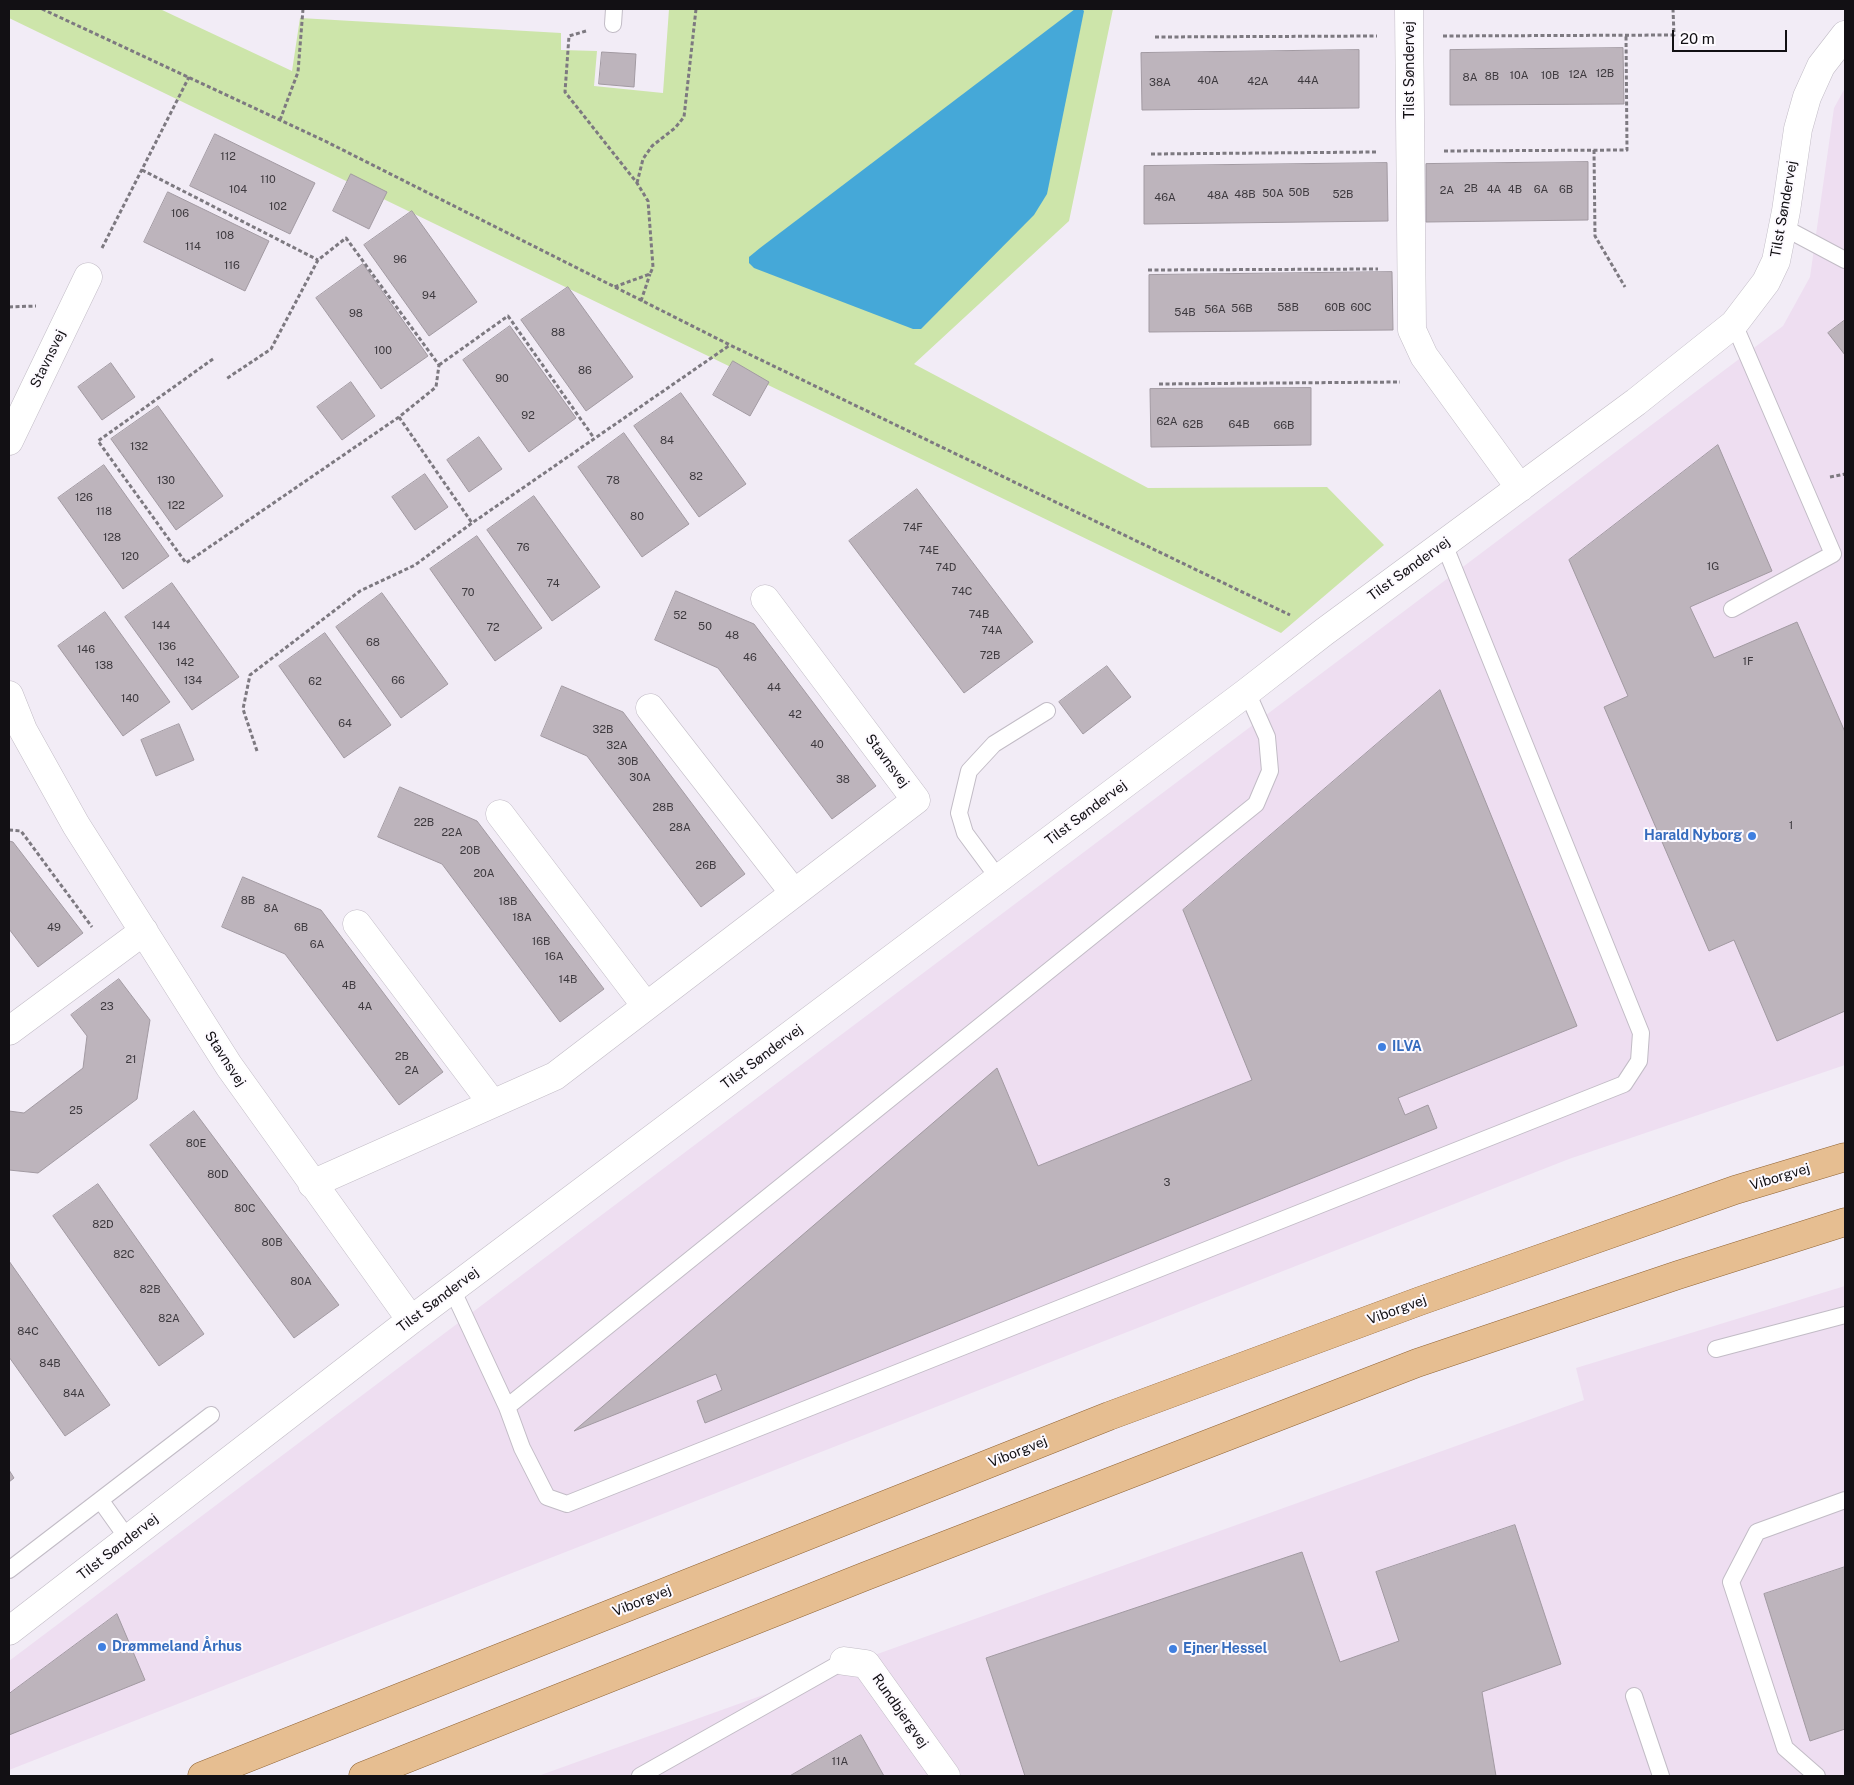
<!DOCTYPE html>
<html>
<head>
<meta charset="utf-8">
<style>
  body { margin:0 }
  #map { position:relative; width:1854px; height:1785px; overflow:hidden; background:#f2ecf6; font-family:"Public Sans",sans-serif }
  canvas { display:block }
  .frame { position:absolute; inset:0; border:10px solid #121014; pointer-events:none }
  .scale { position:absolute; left:1672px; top:30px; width:115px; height:22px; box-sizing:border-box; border:2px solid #121014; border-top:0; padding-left:6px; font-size:15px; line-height:18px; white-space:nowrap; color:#121014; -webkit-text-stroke:4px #fdfaff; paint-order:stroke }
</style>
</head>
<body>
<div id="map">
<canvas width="1854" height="1785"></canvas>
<div class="frame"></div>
<div class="scale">20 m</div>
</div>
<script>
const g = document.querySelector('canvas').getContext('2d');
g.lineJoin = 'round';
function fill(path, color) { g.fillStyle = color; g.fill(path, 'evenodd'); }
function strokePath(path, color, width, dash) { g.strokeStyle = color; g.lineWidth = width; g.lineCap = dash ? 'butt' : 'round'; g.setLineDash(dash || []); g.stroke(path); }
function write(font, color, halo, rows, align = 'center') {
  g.font = font + ' "Public Sans",sans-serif'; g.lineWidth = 4; g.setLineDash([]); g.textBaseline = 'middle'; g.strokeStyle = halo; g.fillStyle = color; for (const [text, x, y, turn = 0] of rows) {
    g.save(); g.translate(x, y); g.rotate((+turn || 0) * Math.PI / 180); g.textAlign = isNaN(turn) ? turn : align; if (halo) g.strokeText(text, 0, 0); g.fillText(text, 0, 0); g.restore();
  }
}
const commercial = new Path2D(`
  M1845,88v977l-276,94 -1560,611v-109l1774,-1335 27,-49 24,-169z
  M1845,1286v490h-1307l1046,-376 -8,-32z`);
const green = new Path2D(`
  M9,9h151l132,62 8,-53 261,15v17l36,1 -3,35 69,7 6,-84h444l-44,212 -155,143 234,124 179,-1 57,58 -103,88 -1272,-615z`);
const water = new Path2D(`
  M1075,9h7l2,2 -37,183 -13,21 -113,114h-8l-159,-61 -5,-5v-6l11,-9z`);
const building = new Path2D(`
  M1623,48l1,56 -174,1v-55z
  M1359,50v58l-217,2 -1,-57z
  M602,52l34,2 -2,33 -35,-3z
  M215,134l100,49 -25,51 -100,-48z
  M1588,162v58l-162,2v-58z
  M1387,163l1,58 -244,3v-58z
  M351,174l36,18 -18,37 -36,-18z
  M168,192l101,49 -24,50 -101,-49z
  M412,211l65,91 -48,34 -65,-91z
  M363,264l65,92 -47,33 -65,-91z
  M1392,272l1,58 -244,2v-57z
  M568,287l65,90 -47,34 -65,-91z
  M1845,320v35l-17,-22z
  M510,326l66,92 -47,34 -66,-92z
  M733,361l36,21 -19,34 -37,-21z
  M111,363l24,34 -33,23 -24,-33z
  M351,382l24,34 -33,24 -25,-33z
  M1311,388v57l-160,2 -1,-58z
  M681,393l65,91 -47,33 -65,-91z
  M158,406l65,90 -47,34 -65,-91z
  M624,433l65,91 -47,33 -64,-90z
  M479,437l23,32 -33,23 -22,-32z
  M1718,445l54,126 -82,36 24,51 83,-36 48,110v279l-68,30 -43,-101 -25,11 -105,-244 24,-11 -59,-136z
  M104,465l65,91 -46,33 -65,-91z
  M425,474l23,33 -33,23 -23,-33z
  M917,489l116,153 -69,51 -115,-152z
  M534,496l66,91 -48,34 -65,-91z
  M477,536l65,92 -47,33 -65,-92z
  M172,583l67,94 -47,33 -67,-93z
  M676,591l78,33 122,162 -44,33 -114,-151 -63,-28z
  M382,593l66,91 -47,34 -65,-91z
  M105,612l65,90 -47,34 -65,-90z
  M325,633l66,92 -47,33 -65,-92z
  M1107,666l24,31 -48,37 -24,-32z
  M562,686l61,26 122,162 -44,33 -114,-151 -46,-20z
  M1440,690l137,336 -179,72 7,17 23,-10 9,23 -732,295 -8,-22 25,-11 -6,-16 -142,57 423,-363 41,98 214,-86 -69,-170z
  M179,724l15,36 -38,16 -15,-36z
  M400,787l77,34 127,168 -44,33 -118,-158 -64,-27z
  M9,841l4,1 70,91 -45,34 -29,-38z
  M243,877l78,33 122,162 -44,33 -114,-151 -63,-27z
  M119,979l31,41 -13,79 -99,74 -29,-3v-59l15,2 59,-45 4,-32 -16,-21z
  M194,1111l145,194 -45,33 -144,-193z
  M98,1184l106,150 -45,32 -106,-150z
  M9,1261l101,144 -45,31 -56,-79z
  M9,1470l5,8 -5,4z
  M1515,1525l46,139 -79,28 14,84h-471l-39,-118 316,-106 38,110 59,-21 -23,-69z
  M1845,1567v162l-35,12 -46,-147z
  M117,1614l28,66 -136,55v-41z
  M861,1735l23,41h-94z`);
const path = new Path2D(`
  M42,9l283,132 405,204 560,270
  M586,31l-17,5 -4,56 72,91 11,18 5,66 -3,7 -36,13
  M1443,36l231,-1 -1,-26
  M1155,37l222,-1
  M280,120l18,-48 5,-63
  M1594,150l1,86 30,51
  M1444,151l183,-1 -1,-115
  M1151,154l226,-2
  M142,170l176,90
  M637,183l6,-24 9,-13 23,-18 9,-11 12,-108
  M102,248l87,-171
  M1148,270l230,-1
  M641,301l9,-27
  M9,307l27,-1
  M213,359l-115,82 88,122 213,-146 37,-30 3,-22 -93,-127 -28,22 -47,89 -45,30
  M439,365l69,-49 86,122
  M1159,384l241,-2
  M399,417l73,106
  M1830,477l15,-3
  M257,751l-14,-42 7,-34 110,-84 55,-26 57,-42 258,-178
  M9,830l12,1 71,96`);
const service = new Path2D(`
  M613,24l1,-15
  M1783,227l62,33
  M1732,609l101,-55 -99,-230
  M999,879l-34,-46 -6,-20 10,-42 25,-27 53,-33
  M452,1289l55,118 15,41 25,49 20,7 1057,-420 15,-23 2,-28 -197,-489
  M1716,1349l129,-34
  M507,1407l749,-603 14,-33 -3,-34 -20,-45
  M101,1501l27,38
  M9,1570l202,-155
  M1634,1696l27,80
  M640,1776l204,-115
  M1817,1776l-32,-28 -54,-166 26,-50 88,-32`);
const minor = new Path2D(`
  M1409,9l3,321 12,26 96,132
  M9,441l79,-164
  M9,695l14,35 53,95 153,241 182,254
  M650,708l144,185
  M500,814l146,192
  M357,924l135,179
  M9,1031l135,-100
  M312,1184l243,-108 361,-276 -151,-201
  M9,1631l402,-311 836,-628 77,-60 312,-230 98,-78 32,-42 10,-21 10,-50 12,-82 9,-32 14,-31 24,-31
  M844,1661l22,3 80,112`);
const primary = new Path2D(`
  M202,1776l907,-360 311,-115 315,-111 110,-33
  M363,1776l503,-200 551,-213 261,-88 167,-53`);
const markers = [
  [1752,836,5,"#3f7fe0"],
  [1382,1047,5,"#3f7fe0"],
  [102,1647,5,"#3f7fe0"],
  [1173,1649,5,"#3f7fe0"]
];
const numberNames = [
  ["12B",1605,74],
  ["12A",1578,75],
  ["10A",1519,76],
  ["10B",1550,76],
  ["8B",1492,77],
  ["8A",1470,78],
  ["40A",1208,81],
  ["44A",1308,81],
  ["42A",1258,82],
  ["38A",1160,83],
  ["112",228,157],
  ["110",268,180],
  ["2B",1471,189],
  ["104",238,190],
  ["4A",1494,190],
  ["4B",1515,190],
  ["6A",1541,190],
  ["6B",1566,190],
  ["2A",1447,191],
  ["50B",1299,193],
  ["50A",1273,194],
  ["48B",1245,195],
  ["52B",1343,195],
  ["48A",1218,196],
  ["46A",1165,198],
  ["102",278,207],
  ["106",180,214],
  ["108",225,236],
  ["114",193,247],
  ["96",400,260],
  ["116",232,266],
  ["94",429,296],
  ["58B",1288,308],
  ["60B",1335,308],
  ["60C",1361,308],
  ["56B",1242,309],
  ["56A",1215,310],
  ["54B",1185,313],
  ["98",356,314],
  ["88",558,333],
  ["100",383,351],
  ["86",585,371],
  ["90",502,379],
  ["92",528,416],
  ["62A",1167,422],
  ["62B",1193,425],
  ["64B",1239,425],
  ["66B",1284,426],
  ["84",667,441],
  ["132",139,447],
  ["82",696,477],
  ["130",166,481],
  ["78",613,481],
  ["126",84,498],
  ["122",176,506],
  ["118",104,512],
  ["80",637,517],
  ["74F",913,528],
  ["128",112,538],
  ["76",523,548],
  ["74E",929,551],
  ["120",130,557],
  ["1G",1713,567],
  ["74D",946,568],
  ["74",553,584],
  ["74C",962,592],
  ["70",468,593],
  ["74B",979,615],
  ["52",680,616],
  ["144",161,626],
  ["50",705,627],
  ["72",493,628],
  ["74A",992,631],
  ["48",732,636],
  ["68",373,643],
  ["136",167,647],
  ["146",86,650],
  ["72B",990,656],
  ["46",750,658],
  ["1F",1748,662],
  ["142",185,663],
  ["138",104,666],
  ["134",193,681],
  ["66",398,681],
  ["62",315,682],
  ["44",774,688],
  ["140",130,699],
  ["42",795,715],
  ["64",345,724],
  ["32B",603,730],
  ["40",817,745],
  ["32A",617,746],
  ["30B",628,762],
  ["30A",640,778],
  ["38",843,780],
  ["28B",663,808],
  ["22B",424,823],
  ["1",1791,826],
  ["28A",680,828],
  ["22A",452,833],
  ["20B",470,851],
  ["26B",706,866],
  ["20A",484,874],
  ["8B",248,901],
  ["18B",508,902],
  ["8A",271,909],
  ["18A",522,918],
  ["49",54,928],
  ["6B",301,928],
  ["16B",541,942],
  ["6A",317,945],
  ["16A",554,957],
  ["14B",568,980],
  ["4B",349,986],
  ["23",107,1007],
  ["4A",365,1007],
  ["2B",402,1057],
  ["21",131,1060],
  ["2A",412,1071],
  ["25",76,1111],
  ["80E",196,1144],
  ["80D",218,1175],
  ["3",1167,1183],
  ["80C",245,1209],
  ["82D",103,1225],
  ["80B",272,1243],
  ["82C",124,1255],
  ["80A",301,1282],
  ["82B",150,1290],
  ["82A",169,1319],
  ["84C",28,1332],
  ["84B",50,1364],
  ["84A",74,1394],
  ["11A",840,1762]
];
const streetNames = [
  ["Tilst Søndervej",1410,70,-90],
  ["Tilst Søndervej",1784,209,-80],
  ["Stavnsvej",48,359,-64],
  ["Tilst Søndervej",1409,569,-36],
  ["Stavnsvej",887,761,53],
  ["Tilst Søndervej",1086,813,-37],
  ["Tilst Søndervej",762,1057,-37],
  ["Stavnsvej",225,1059,57],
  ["Viborgvej",1780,1177,-17],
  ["Tilst Søndervej",438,1300,-37],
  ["Viborgvej",1397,1310,-20],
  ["Viborgvej",1018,1452,-22],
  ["Tilst Søndervej",118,1547,-38],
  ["Viborgvej",642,1601,-22],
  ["Rundbjergvej",900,1711,55]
];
const shopNames = [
  ["Harald Nyborg",1742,836,"right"],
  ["ILVA",1392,1047],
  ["Drømmeland Århus",112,1647],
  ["Ejner Hessel",1183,1649]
];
fill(commercial, '#eedef1');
fill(green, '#cde5aa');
fill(water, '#45a8d8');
fill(building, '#bdb4bc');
strokePath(building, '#a29aa2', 1);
strokePath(service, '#c2bcc6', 18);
strokePath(minor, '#c2bcc6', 29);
strokePath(primary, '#916535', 29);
strokePath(path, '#7d7980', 3, [4, 2.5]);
strokePath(service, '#fff', 16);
strokePath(minor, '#fff', 28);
strokePath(primary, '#e6be91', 28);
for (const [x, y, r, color] of markers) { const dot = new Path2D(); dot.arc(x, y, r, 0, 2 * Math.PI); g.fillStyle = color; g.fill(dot); strokePath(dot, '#fdfaff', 2); }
write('11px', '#3d393e', null, numberNames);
write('14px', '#121014', '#fdfaff', streetNames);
write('bold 14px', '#366cbe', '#fdfaff', shopNames, 'left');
</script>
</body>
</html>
